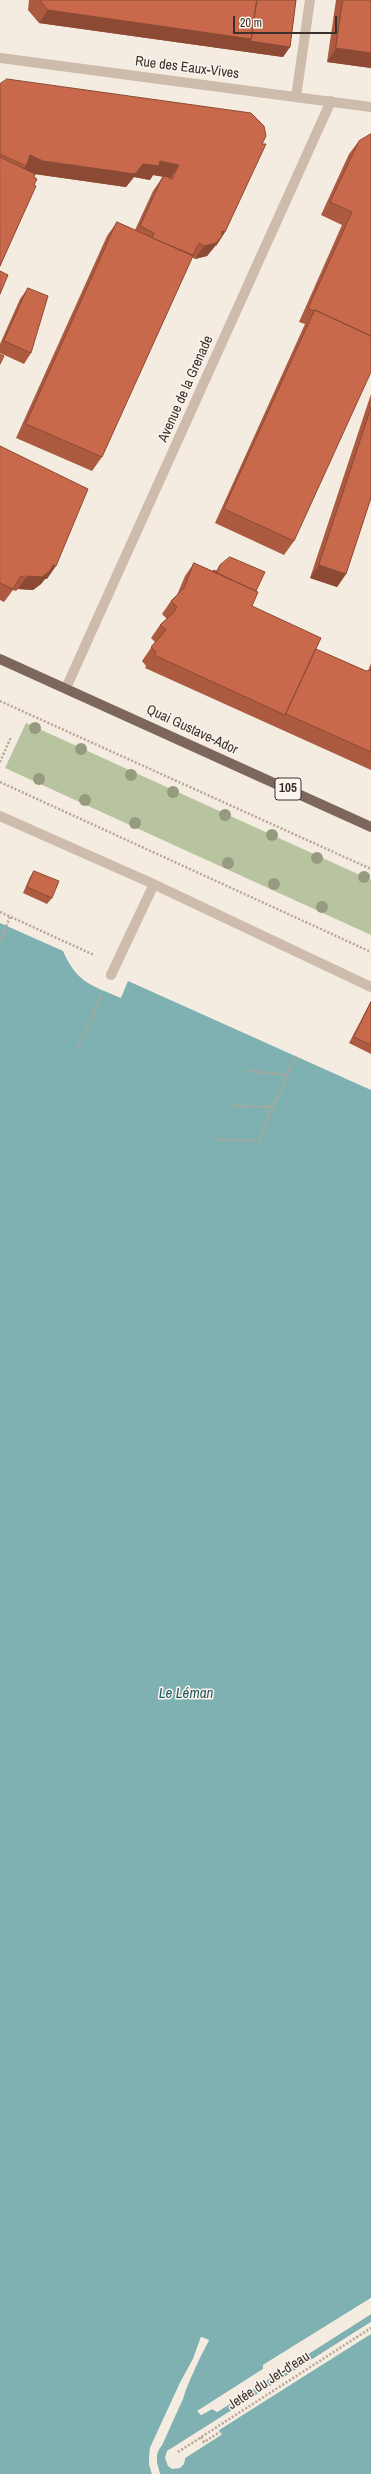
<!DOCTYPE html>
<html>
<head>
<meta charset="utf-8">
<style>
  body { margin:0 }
  #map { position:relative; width:371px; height:2474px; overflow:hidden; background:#f4ebe1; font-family:"Archivo Narrow",sans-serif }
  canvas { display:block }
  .scale { position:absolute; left:233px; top:16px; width:104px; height:18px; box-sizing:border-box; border:2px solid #3b302b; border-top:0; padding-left:5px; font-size:12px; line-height:14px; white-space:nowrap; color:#3b302b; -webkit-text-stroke:3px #fbf5ee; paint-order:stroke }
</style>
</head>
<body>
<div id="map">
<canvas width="371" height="2474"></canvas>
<div class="scale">20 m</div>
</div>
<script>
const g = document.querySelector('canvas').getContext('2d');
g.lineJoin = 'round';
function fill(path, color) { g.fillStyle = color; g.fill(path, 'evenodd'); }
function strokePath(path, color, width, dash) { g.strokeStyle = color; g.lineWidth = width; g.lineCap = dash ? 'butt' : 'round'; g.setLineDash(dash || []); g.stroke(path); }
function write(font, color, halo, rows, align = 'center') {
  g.font = font + ' "Archivo Narrow",sans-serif'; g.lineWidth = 3; g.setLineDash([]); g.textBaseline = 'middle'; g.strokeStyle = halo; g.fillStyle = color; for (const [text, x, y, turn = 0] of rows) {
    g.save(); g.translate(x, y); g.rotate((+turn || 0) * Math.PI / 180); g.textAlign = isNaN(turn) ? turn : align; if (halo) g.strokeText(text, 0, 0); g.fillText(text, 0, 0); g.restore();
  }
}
const green = new Path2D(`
  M26,723l345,157v55l-366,-167z`);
const water = new Path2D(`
  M0,923l63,28c14,32 28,34 58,47l7,-17 243,109v1208l-108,67v4l-65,42 3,4 11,-6 5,3 154,-98v8l-203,129 -2,3 2,12 9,2 8,-7v-3l36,-23 -2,-5 152,-96v140h-211c-5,-10 -5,-21 2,-29 16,-35 29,-71 47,-105l-8,-3 -8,22 -13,24 -30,65 -1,16 3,10h-152z`);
const pier = new Path2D(`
  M371,2298v2l-106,66 -1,5 -64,41 12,-5 5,2 154,-97v2l-154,98 -5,-3 -11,6 -4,-4 66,-42v-4z
  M371,2322v2l-202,128 -2,6 3,7 3,2 6,-1 3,-3 2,-7 35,-22 -1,-5 153,-97 -152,98 3,4 -37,24 -1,6 -4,4 -8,1 -4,-3 -3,-8 2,-7z
  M201,2337l8,3 -19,36 -7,23 -21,46 -5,6v11l3,12 -4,-3 -1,-21 6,-6 20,-46 8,-23 17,-34 -4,-1 -7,20 -14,23 -29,65 -1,16 3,10h-2l-3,-10 1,-16 30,-65 13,-24z`);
const path = new Path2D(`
  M0,701l371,168
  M0,762l11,-25
  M0,782l371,170
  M0,912l94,43
  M0,941l10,-24
  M78,1047l24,-52
  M248,1071l39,4
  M233,1106l40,1
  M218,1139l40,2 38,-85
  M201,2437l3,5 16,-10
  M178,2452l193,-124`);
const service = new Path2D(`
  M0,816l149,66 222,105
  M111,975l43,-91`);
const minor = new Path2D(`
  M296,97l14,-97
  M66,688l265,-587`);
const tertiary = new Path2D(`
  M0,58l371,49`);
const primary = new Path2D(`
  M0,659l371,168`);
const trees = [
  [35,728],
  [81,749],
  [131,775],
  [39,779],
  [173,792],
  [85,800],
  [225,815],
  [135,823],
  [272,835],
  [317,858],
  [228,863],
  [364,877],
  [274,884],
  [322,907]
];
const wall = new Path2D(`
  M29,0h267l-6,47 -7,10 -244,-34 -11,-13z
  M336,0h35v68l-44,-6z
  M0,84l262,60 -37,88 -9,14v-1l-9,11 -12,3 -3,-2 -90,200 -10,14 -76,-33 91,-202 10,-14 18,8 18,-39 9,-13 3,-1 -12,-2 -3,5 -16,-3 -8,10 -91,-13 -1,3v8l-34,81z
  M371,134l-77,407 -10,14 -69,-32 90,-199 -6,-2 43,-97 -21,-10 28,-61 10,-13z
  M28,288l3,65 -7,11 -24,-11v-9l20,-45z
  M371,394v104l-25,76 -9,13 -27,-9z
  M0,446l47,133h-2l-4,5 -8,6 -15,-1 -2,2 -3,-1 -9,12 -4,-2z
  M194,563l19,8 1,-1 2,1 4,-6 36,26 -4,15 64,43 50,22h2l3,-8v107l-226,-102 1,-2 -4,-5 13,-19 -4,-4 9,-13 7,-6 -5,-5 9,-13 6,-6 8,-19z
  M34,871l18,27 -5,6 -24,-11 7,-16z
  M371,1001v53l-22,-11z`);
const shadedWall = new Path2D(`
  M48,10l203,29 39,8 -7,10 -244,-34z
  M336,48l35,5v15l-44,-6z
  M30,155l113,9 17,-3 19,4 -9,13 -17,-3 -3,5 -16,-3 -8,10 -92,-13 -10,-5 2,-3z
  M222,231l3,1 -9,14v-1l-9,11 -12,3 9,-13z
  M53,565l3,1 -9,13h-2l-4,5 -8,6 -15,-1 9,-13z
  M319,565l27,9 -9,13 -27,-9z`);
const building = new Path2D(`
  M40,0h217l-6,39 -203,-29z
  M257,0h39l-6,47 -40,-6 1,-2z
  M343,0h28v53l-35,-5z
  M7,79l244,34 13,13 2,10 -4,8h4l-41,88 -3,-1v5l-6,7 -12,3 -5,-3 -6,12 -41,-17 2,-5 -14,-7 22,-48 4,-2 6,3 7,-14 -19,-4 -1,5 -16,-2 -8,10 -92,-13 -13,-6 -4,11 -26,-12v-70z
  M371,134v202l-56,-26 -1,1 -6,-3 44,-96 -22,-10 29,-61z
  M0,157l35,17 -1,3 3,2 -3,6 2,1 -36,80z
  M117,222l76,34 -91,201 -76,-33z
  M0,271l8,4 -8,19z
  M28,288l20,8 -17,57 -27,-12z
  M315,310l56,26v36l-77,169 -70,-32z
  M0,354l4,2 -4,8z
  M371,408v90l-25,76 -27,-9z
  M0,446l88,43 -32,77 -3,-1 -3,6 -8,6 -15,-1 -1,2 -5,-2 -8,13 -13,-6z
  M230,557l35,15 -9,19 -43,-20 1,-1 3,2 3,-7z
  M194,563l64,29 -6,14 69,32 -36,77 -131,-60 2,-3 -5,-5 15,-17 -6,-5 13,-12 4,-6 -6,-6 13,-13z
  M316,649l50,22 5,-1v82l-85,-38z
  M34,871l25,10 -7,17 -25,-11z
  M371,1002v43l-17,-8z`);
const shields = [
  [288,789,26]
];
const shieldNames = [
  ["105",288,789]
];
const streetNames = [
  ["Rue des Eaux-Vives",187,68,7],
  ["Avenue de la Grenade",186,389,-66],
  ["Quai Gustave-Ador",192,730,25],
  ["Jetée du Jet-d'eau",269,2381,-33]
];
const waterNames = [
  ["Le Léman",186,1694]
];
fill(green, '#b8c4a0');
fill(water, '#7fb0b2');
fill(pier, '#f4ebe1');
strokePath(path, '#b9a596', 2.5, [2, 2]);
strokePath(service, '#cdbbac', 10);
strokePath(minor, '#cdbbac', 10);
strokePath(tertiary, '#cdbbac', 10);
strokePath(primary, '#7d675c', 10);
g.fillStyle = '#969b7f';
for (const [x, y] of trees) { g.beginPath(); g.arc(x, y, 6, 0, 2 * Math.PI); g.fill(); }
fill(wall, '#ac5a40');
fill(shadedWall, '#8c4a34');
fill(building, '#c8694b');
strokePath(building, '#8c4a34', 1);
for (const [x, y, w] of shields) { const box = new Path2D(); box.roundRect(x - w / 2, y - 11, w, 22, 3); g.fillStyle = '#fbf5ee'; g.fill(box); strokePath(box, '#3b302b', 1); }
write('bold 13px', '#3b302b', null, shieldNames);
write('14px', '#3b302b', '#fbf5ee', streetNames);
write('italic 15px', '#1f5a5e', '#fbf5ee', waterNames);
</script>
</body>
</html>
